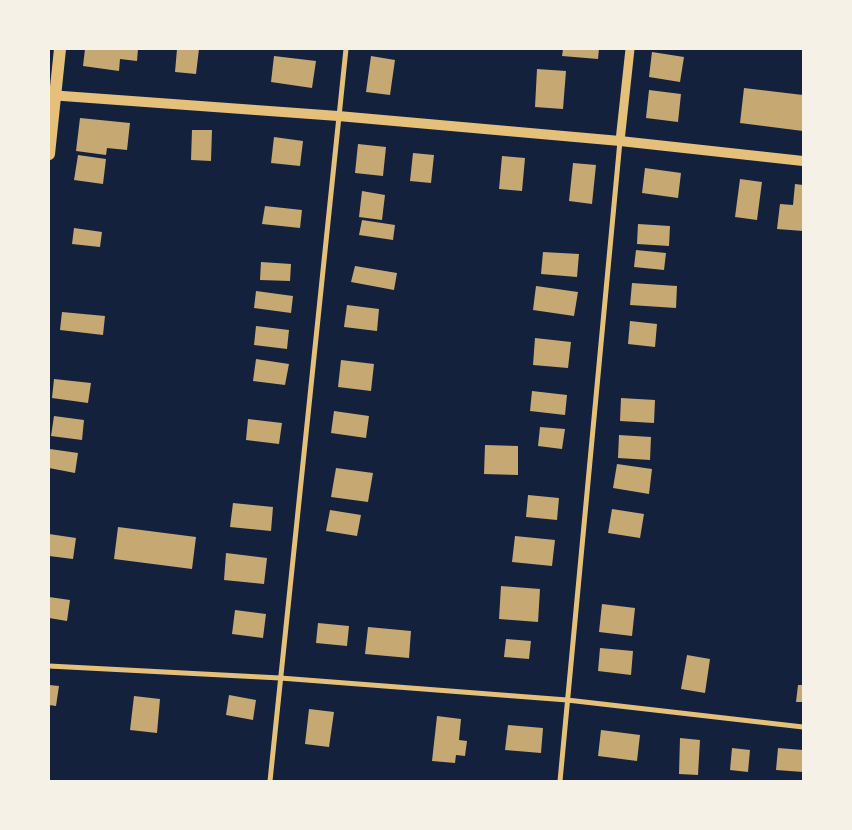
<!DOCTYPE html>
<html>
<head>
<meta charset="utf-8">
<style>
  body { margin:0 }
  #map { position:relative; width:852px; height:830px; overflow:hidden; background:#14213d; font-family:Montserrat,sans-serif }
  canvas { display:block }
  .frame { position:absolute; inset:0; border:50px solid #f6f1e7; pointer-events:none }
</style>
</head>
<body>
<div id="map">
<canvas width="852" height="830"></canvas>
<div class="frame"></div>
</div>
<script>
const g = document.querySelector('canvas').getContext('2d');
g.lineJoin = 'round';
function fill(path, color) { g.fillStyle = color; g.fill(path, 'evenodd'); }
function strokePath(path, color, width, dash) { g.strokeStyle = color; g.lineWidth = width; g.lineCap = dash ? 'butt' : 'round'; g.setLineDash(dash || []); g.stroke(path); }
const building = new Path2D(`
  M85,49h53l-1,12 -17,-2 -1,12 -36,-5z
  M177,49h22l-3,25 -21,-2z
  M563,49h36l-1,10 -36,-3z
  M652,52l32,5 -4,25 -31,-5z
  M274,56l42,5 -4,27 -41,-6z
  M371,56l24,4 -5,35 -24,-3z
  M537,69l29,2 -3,38 -28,-2z
  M744,88l59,7v36l-63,-8z
  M649,90l32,4 -3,28 -32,-4z
  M80,118l50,5 -3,27 -20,-2 -1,7 -30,-4z
  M192,130h20l-1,31 -20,-1z
  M274,137l29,4 -3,25 -29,-3z
  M358,144l28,3 -3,29 -28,-3z
  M413,153l21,2 -3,28 -21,-2z
  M78,155l28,4 -3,25 -29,-4z
  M502,156l23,2 -3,33 -23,-2z
  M573,163l23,2 -4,39 -23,-3z
  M645,168l36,5 -3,25 -36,-5z
  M740,179l22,3 -5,38 -22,-3z
  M795,184l8,1v46l-26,-2 3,-25 13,1z
  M362,191l23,4 -3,25 -23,-3z
  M265,206l37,4 -2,18 -38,-4z
  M362,220l33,5 -2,15 -34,-5z
  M638,224l32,2 -1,20 -32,-2z
  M74,228l28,4 -2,15 -28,-3z
  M636,250l30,3 -2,17 -30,-3z
  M543,252l36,2 -2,23 -36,-3z
  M261,262l30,2 -1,17 -30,-1z
  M355,266l42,7 -3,17 -43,-8z
  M632,283l45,3 -1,22 -46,-3z
  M536,286l42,6 -4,24 -41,-6z
  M256,291l37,5 -2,17 -37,-5z
  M347,305l32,4 -2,22 -33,-4z
  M62,312l43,4 -2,19 -43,-5z
  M630,321l27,3 -2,23 -27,-3z
  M256,326l33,4 -2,19 -33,-4z
  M535,338l36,4 -3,26 -35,-3z
  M256,359l33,5 -4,21 -32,-4z
  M341,360l33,4 -3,27 -33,-4z
  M54,379l37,4 -3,20 -36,-5z
  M532,391l35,4 -2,20 -35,-4z
  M621,398l34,2 -1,23 -34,-2z
  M334,411l35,5 -3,22 -35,-5z
  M54,416l30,4 -2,20 -31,-4z
  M248,419l34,4 -3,21 -33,-4z
  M540,427l25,2 -3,20 -24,-3z
  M619,435l32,2 -1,23 -32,-2z
  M485,445l33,1v29l-34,-1z
  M50,449l28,4 -3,20 -26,-5z
  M617,464l35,5 -3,25 -36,-6z
  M336,468l37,5 -5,29 -37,-5z
  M528,495l31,3 -2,22 -31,-3z
  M233,503l40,4 -2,24 -41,-4z
  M612,509l32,5 -4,24 -32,-5z
  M330,510l31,5 -4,21 -31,-5z
  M118,527l78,10 -4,32 -78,-10z
  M49,534l27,4 -3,21 -24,-3z
  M515,536l40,4 -3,26 -40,-4z
  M226,553l41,5 -3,26 -40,-4z
  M501,586l39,3 -2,33 -39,-3z
  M49,597l21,3 -3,21 -18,-3z
  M602,604l33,4 -3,28 -33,-4z
  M235,610l31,4 -3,24 -31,-4z
  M318,623l31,3 -2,20 -31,-3z
  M368,627l43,4 -2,27 -44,-4z
  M506,639l25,2 -2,18 -25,-2z
  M600,648l33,3 -2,24 -33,-4z
  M687,655l23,4 -5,34 -24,-4z
  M49,685l10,1 -3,20 -7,-1z
  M798,685h5v17h-7z
  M229,695l27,5 -3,20 -27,-5z
  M134,696l26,3 -3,34 -27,-3z
  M309,709l25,3 -5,35 -24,-3z
  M437,716l24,3 -2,21 8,1 -2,15 -9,-1 -1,8 -23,-2z
  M508,725l35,3 -2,25 -36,-3z
  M601,730l39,5 -3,26 -39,-5z
  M680,738l20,2 -2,35 -19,-1z
  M732,748l18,2 -2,22 -18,-2z
  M778,748l25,2v22l-27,-2z`);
const minor = new Path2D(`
  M49,666l231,12 287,22 236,27
  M270,781l76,-732
  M560,781l60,-640`);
const tertiary = new Path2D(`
  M620,141l10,-92`);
const secondary = new Path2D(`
  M49,95l289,21 282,25 183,20`);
const primary = new Path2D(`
  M49,154l11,-105`);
fill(building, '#c6a872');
strokePath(minor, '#e5c07b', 5);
strokePath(tertiary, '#e5c07b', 9);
strokePath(secondary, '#e5c07b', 10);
strokePath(primary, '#e5c07b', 12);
</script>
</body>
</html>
